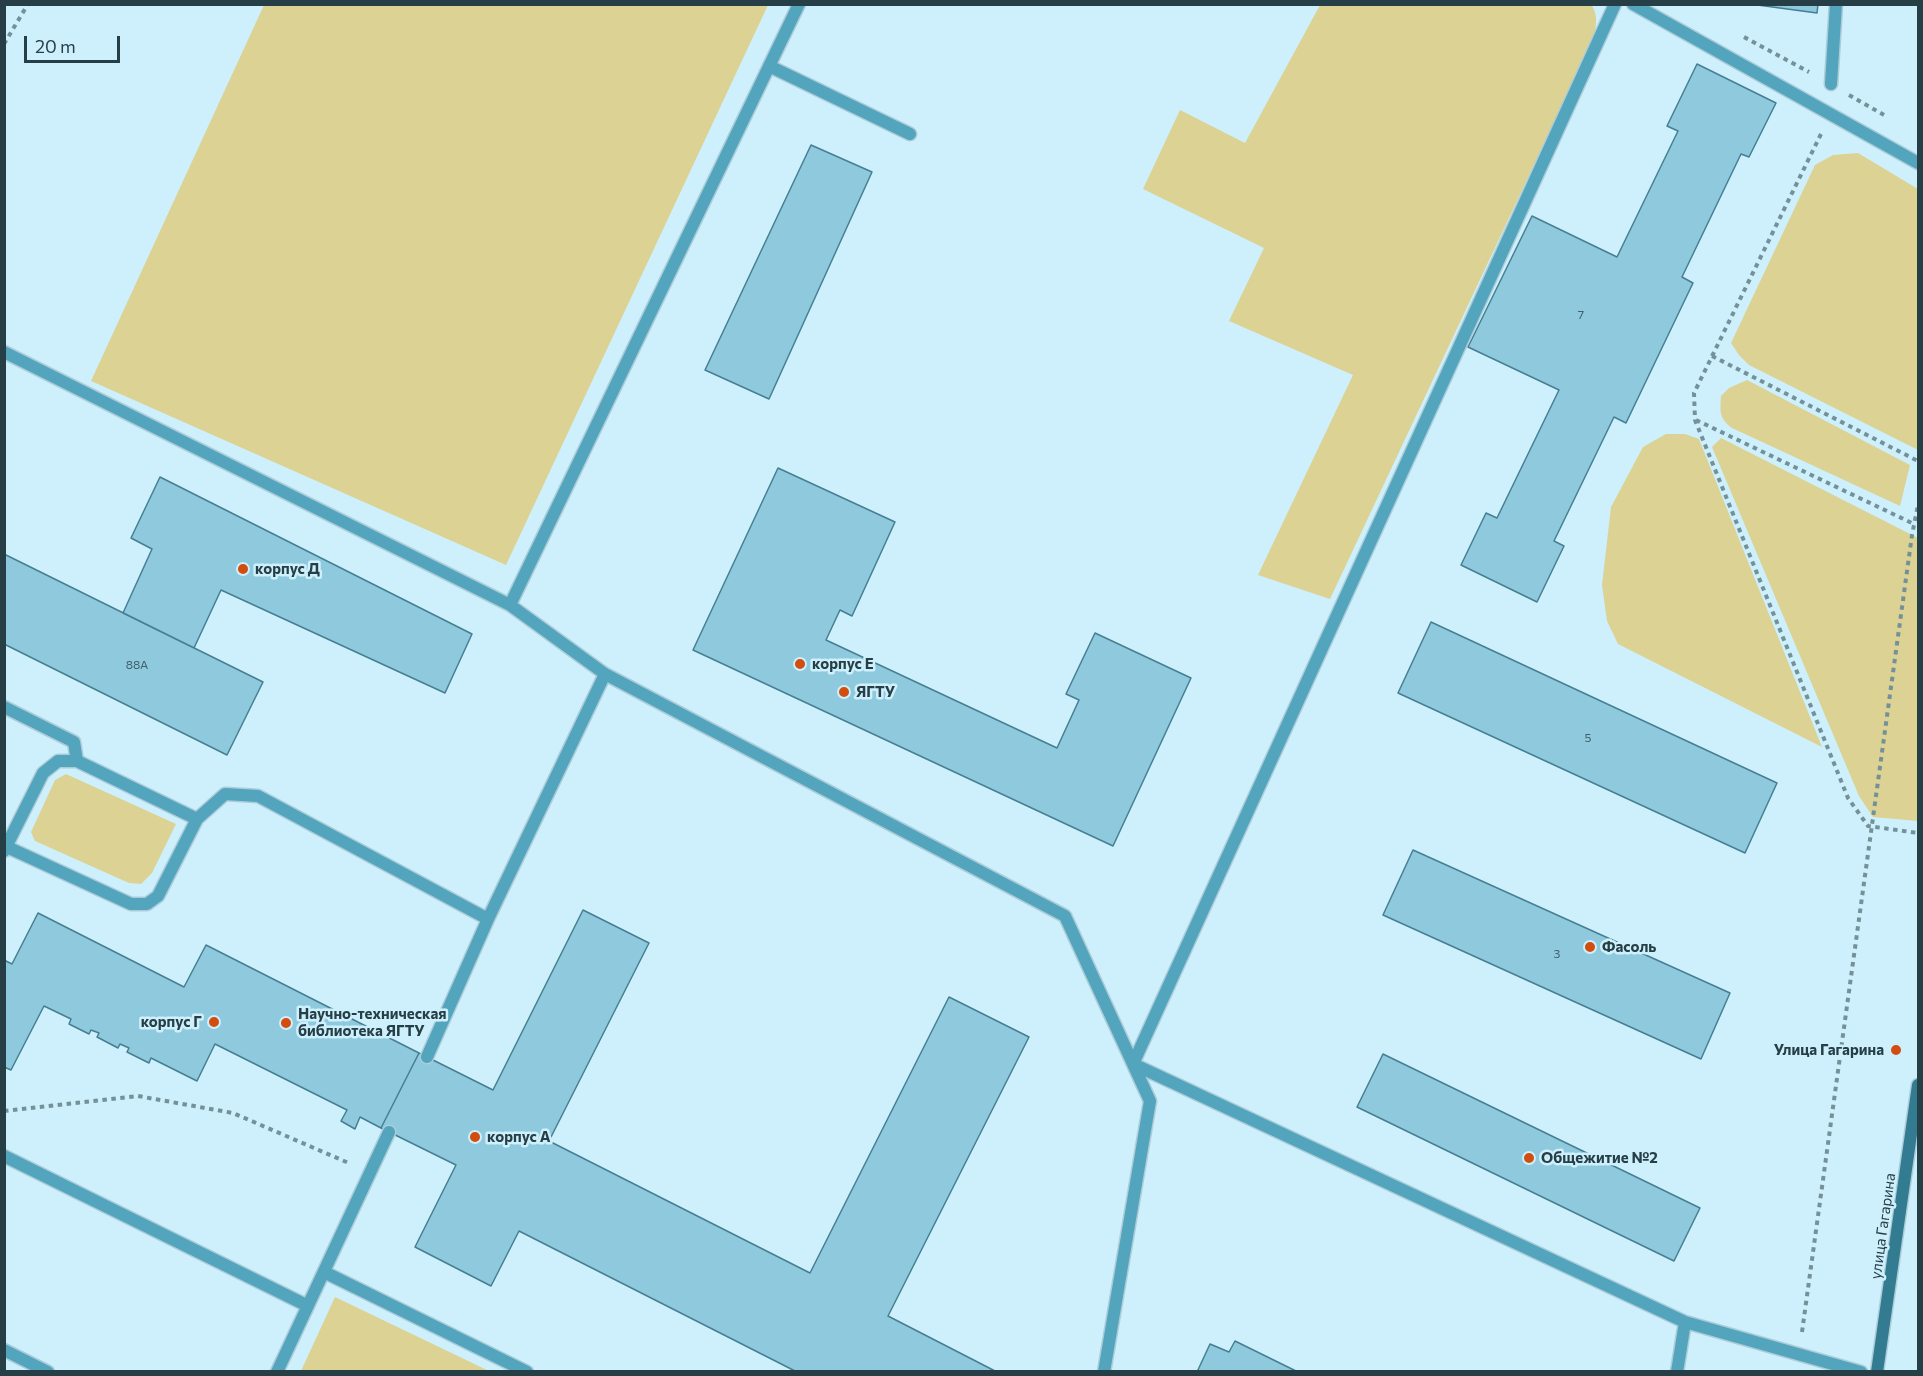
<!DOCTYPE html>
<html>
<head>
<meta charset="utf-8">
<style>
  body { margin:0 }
  #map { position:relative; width:1923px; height:1376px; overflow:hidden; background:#cdf0fc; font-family:Commissioner,sans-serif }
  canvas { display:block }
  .frame { position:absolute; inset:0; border:6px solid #263e46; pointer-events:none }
  .scale { position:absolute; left:24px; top:36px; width:96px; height:27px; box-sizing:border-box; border:3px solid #263e46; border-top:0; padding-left:8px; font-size:18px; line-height:21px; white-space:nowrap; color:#263e46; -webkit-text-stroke:4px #cdf0fc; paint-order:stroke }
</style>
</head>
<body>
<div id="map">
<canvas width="1923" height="1376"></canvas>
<div class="frame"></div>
<div class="scale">20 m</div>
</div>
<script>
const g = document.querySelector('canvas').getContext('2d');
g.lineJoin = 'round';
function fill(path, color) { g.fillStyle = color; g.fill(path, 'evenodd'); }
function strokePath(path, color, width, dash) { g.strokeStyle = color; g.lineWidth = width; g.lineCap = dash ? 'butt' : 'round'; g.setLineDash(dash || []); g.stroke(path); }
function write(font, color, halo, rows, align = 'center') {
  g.font = font + ' Commissioner,sans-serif'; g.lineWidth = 5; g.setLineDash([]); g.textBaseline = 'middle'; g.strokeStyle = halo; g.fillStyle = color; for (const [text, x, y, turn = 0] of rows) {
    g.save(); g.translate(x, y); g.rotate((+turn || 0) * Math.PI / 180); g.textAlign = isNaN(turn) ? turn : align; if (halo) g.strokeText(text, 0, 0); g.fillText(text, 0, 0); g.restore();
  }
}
const green = new Path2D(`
  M1591,4c8,12 5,22 2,35l-263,560 -72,-24 95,-200 -124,-54 35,-73 -121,-59 37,-79 65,33 75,-138z
  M264,5h504l-262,560 -415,-184z
  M1858,153l60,36v261l-169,-85 -10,-10 -8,-12 84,-178 18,-10z
  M1747,380l163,85 -10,41 -168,-78c-13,-10 -12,-16 -11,-32l8,-8z
  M1666,434h19l14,5 123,308 -204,-103 -11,-23 -5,-36 9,-78 32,-60z
  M1721,438l197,100v283l-45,-4 -14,-21 -147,-349z
  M66,774l110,50 -24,49 -11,11 -12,-1 -94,-42 -4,-9 24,-52z
  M335,1297l154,74h-188z`);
const building = new Path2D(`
  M1750,4h68l-1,9z
  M1697,64l79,39 -27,54 -8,-3 -59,123 11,6 -67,140 -12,-6 -60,124 10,5 -27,56 -76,-37 25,-52 11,5 62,-128 -91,-43 64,-131 85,41 61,-126 -11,-5z
  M811,145l61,27 -103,227 -64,-29z
  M778,468l117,54 -43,94 -12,-6 -14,30 231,108 22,-48 -13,-6 29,-61 96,45 -78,168 -420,-196z
  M160,477l312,157 -27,59 -224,-103 -27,58 -71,-35 29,-64 -21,-11z
  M4,554l259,128 -36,73 -223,-111z
  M1431,622l346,161 -32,70 -347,-160z
  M1413,850l317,143 -29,66 -318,-144z
  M583,910l66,33 -100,198 261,132 139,-276 80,40 -141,279 109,56h-200l-278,-141 -28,55 -76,-39 41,-82 -75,-37 38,-75 74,37z
  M38,913l146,74 22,-42 213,108 -38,75 -21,-11 -5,12 -14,-8 6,-11 -132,-66 -18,37 -46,-23 -2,5 -22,-11 2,-4 -9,-4 -2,4 -21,-11 2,-4 -8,-3 -2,4 -20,-10 2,-5 -27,-13 -33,64 -7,-3v-107l8,4z
  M1383,1054l317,154 -26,53 -317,-154z
  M1235,1341l63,31h-101l13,-28 19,8z`);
const path = new Path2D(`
  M1744,37l65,35
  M4,44l24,-40
  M1849,95l35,20
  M1821,134l-127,259 1,27 153,378 20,28 50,7
  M1712,356l206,105
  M1696,420l218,104
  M4,1111l134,-15 95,17 118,51
  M1802,1332l110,-797 6,-30`);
const lane = new Path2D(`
  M1615,4l-482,1060 552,258 176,50
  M1633,4l285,159
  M769,66l141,68
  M1831,84l5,-80
  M4,352l506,253 95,69 460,242 85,185 -46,271
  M510,605l289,-601
  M4,707l70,35 3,19
  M7,847l124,57h16l11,-8 39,-77
  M4,851l39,-78 15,-12h19l120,58 28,-25 33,2 230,123
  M427,1057l61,-138 117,-245
  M4,1156l304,150
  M324,1272l203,100
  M4,1350l44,22
  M277,1372l112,-240
  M1677,1372l8,-50`);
const secondary = new Path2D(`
  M1877,1372l41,-287`);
const markers = [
  [243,569,6,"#d24d0e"],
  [800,664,6,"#d24d0e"],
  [844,692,6,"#d24d0e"],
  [1590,947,6,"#d24d0e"],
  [214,1022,6,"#d24d0e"],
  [286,1023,6,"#d24d0e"],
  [1896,1050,6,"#d24d0e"],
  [475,1137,6,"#d24d0e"],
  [1529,1158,6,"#d24d0e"]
];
const numberNames = [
  ["7",1581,315],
  ["88А",137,665],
  ["5",1588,738],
  ["3",1557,954]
];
const poiNames = [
  ["корпус Д",255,569],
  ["корпус Е",812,664],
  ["ЯГТУ",856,692],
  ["Фасоль",1602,947],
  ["Научно-техническая",298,1014],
  ["библиотека ЯГТУ",298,1031],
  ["корпус Г",202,1022,"right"],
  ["Улица Гагарина",1884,1050,"right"],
  ["корпус А",487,1137],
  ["Общежитие №2",1541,1158]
];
const streetNames = [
  ["улица Гагарина",1883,1226,-82]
];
fill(green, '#dcd293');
fill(building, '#8fc9dd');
strokePath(building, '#467f91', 1.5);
strokePath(lane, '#acccd8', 15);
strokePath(secondary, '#acccd8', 15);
strokePath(path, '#74919a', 4, [4.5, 4.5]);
strokePath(lane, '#53a4bd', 12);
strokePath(secondary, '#327b91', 12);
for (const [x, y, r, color] of markers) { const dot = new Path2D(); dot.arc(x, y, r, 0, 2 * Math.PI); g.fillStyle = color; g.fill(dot); strokePath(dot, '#cdf0fc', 2); }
write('12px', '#40616c', null, numberNames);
write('bold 15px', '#263e46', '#cdf0fc', poiNames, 'left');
write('15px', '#263e46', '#cdf0fc', streetNames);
</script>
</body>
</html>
